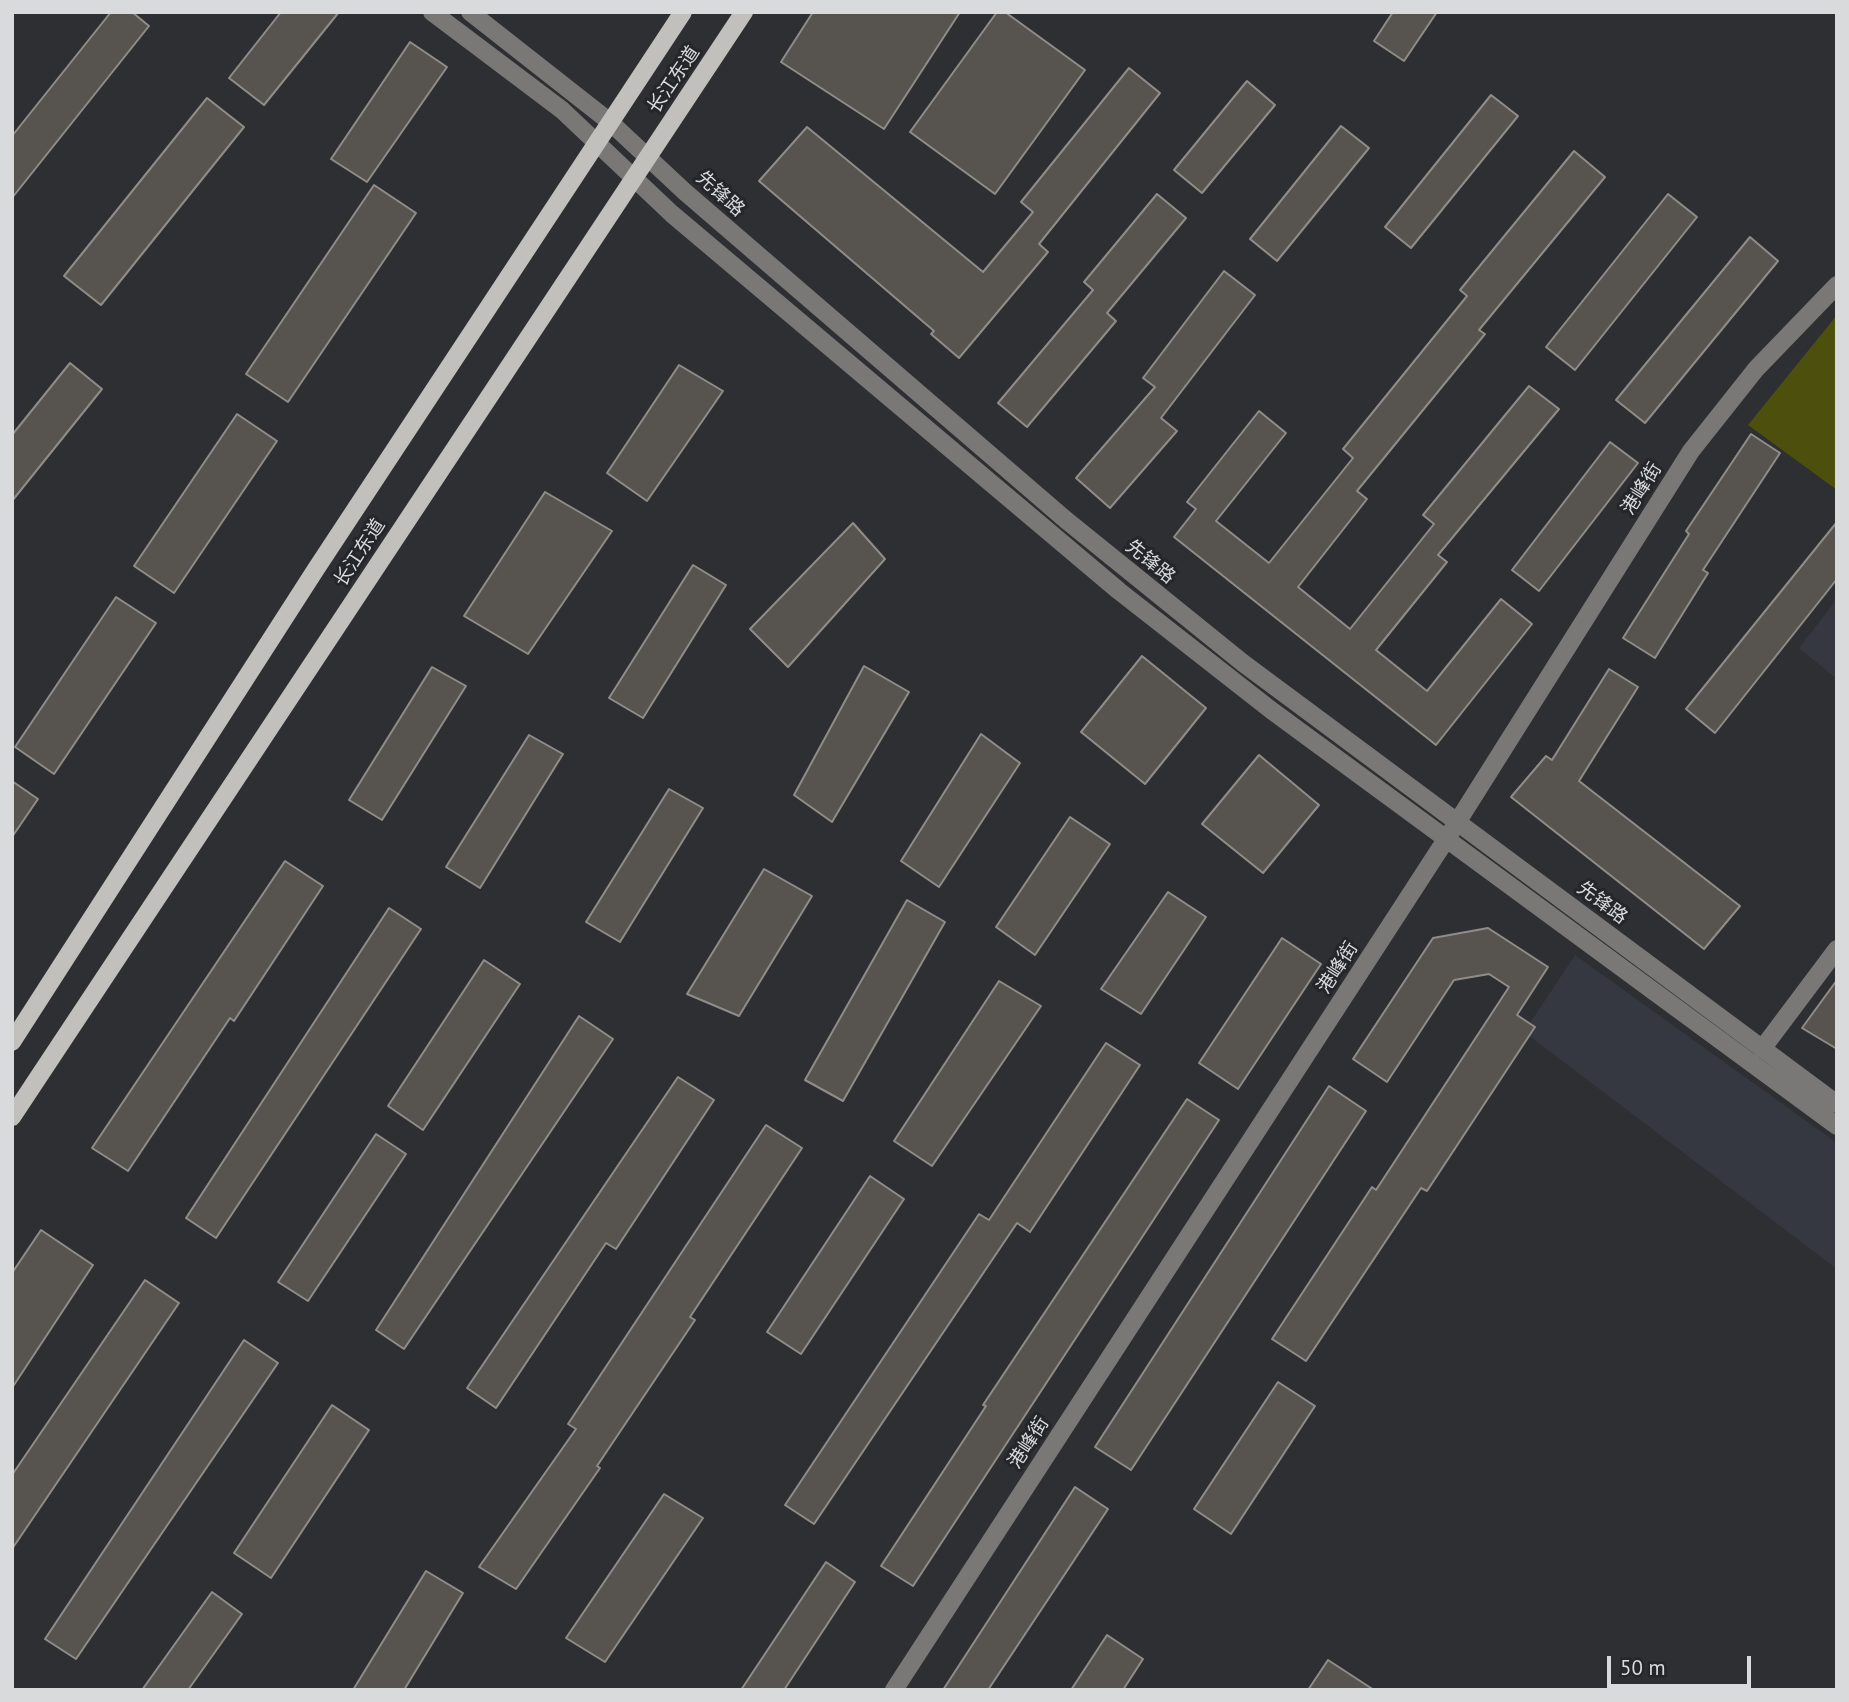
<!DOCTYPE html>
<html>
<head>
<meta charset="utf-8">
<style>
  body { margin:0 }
  #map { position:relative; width:1849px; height:1702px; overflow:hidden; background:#2e2f33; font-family:"PT Sans",sans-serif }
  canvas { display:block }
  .frame { position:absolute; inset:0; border:14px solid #d9dadc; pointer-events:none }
  .scale { position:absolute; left:1607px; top:1656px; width:144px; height:32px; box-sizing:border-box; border:4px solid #d9dadc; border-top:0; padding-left:9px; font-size:21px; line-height:24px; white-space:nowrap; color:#d9dadc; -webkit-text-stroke:5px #252629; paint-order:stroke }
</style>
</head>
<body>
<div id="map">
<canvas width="1849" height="1702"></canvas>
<div class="frame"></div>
<div class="scale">50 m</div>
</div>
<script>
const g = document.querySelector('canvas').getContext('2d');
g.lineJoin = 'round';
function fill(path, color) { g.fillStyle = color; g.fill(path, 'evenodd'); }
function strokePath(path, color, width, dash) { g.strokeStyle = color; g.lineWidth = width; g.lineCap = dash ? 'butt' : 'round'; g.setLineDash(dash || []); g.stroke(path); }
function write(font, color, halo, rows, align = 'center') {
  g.font = font + ' "PT Sans","Noto Sans SC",sans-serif'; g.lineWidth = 6; g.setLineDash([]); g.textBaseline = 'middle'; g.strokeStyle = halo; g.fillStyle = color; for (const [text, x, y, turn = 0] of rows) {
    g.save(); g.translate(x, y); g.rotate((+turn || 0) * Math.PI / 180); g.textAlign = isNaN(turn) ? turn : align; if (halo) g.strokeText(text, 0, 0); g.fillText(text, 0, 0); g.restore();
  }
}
const built = new Path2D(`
  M1837,599v80l-38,-31z
  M1575,955l262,188v126l-313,-237z`);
const green = new Path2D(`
  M1837,315v175l-89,-65z`);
const building = new Path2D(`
  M111,12h21l17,14 -137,172v-62z
  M281,12h58l-75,93 -35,-27z
  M813,12h147l-76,117 -103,-67z
  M997,12h8l80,58 -90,124 -85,-62z
  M1393,12h44l-33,49 -30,-20z
  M410,42l37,25 -80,115 -36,-23z
  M1129,68l31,25 -121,151 9,8 -89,106 -28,-24 3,-3 -175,-150 48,-54 176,145 50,-60 -12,-10z
  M1247,81l28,24 -73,88 -28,-23z
  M1491,95l27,21 -107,132 -26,-21z
  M207,98l37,29 -143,178 -37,-29z
  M1341,126l28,22 -92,113 -27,-22z
  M1574,151l31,26 -126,153 6,4 -128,157 10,8 -69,88 52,42 84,-105 -11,-9 106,-129 30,23 -121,146 9,7 -71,88 51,41 74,-92 31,25 -96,121 -262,-208 22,-28 -9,-7 72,-91 27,22 -70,88 53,42 84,-105 -10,-9 124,-153 -7,-6z
  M374,185l42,28 -128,189 -42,-28z
  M1157,194l29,24 -79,95 9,8 -89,106 -29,-24 95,-113 -9,-8z
  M1668,194l29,23 -122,153 -29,-23z
  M1750,237l28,24 -133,162 -29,-23z
  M1224,271l31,24 -94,123 16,13 -67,77 -34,-30 79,-91 -12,-9z
  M70,363l32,26 -90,112v-66z
  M679,365l44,26 -76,110 -40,-28z
  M237,414l40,27 -103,152 -40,-27z
  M1751,434l29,19 -77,117 5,3 -53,85 -32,-20 66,-104 -3,-3z
  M1610,442l28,21 -99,128 -27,-21z
  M545,492l67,39 -84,123 -64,-38z
  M1837,522v57l-122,154 -29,-24z
  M853,523l32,36 -97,108 -38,-38z
  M693,565l33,20 -83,133 -34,-20z
  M116,597l40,26 -102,151 -39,-27z
  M1142,656l64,52 -61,76 -64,-52z
  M864,666l45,26 -77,130 -38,-27z
  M432,667l34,19 -84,134 -33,-20z
  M1609,669l29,18 -59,94 161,125 -36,43 -193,-152 35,-41 6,4z
  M981,734l39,29 -81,124 -38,-26z
  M529,735l34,19 -83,134 -34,-21z
  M1259,755l60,50 -56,68 -61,-49z
  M12,781l26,18 -26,38z
  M669,789l34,19 -83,134 -34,-20z
  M1070,817l40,27 -75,111 -39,-28z
  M285,861l38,25 -89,135 -4,-3 -102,153 -36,-23z
  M764,869l48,27 -73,120 -52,-22z
  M1168,892l38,25 -65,97 -40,-25z
  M907,900l38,22 -102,179 -38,-21z
  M389,908l32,21 -205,309 -30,-20z
  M1488,928l60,39 -31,48 18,12 -108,164 -6,-3 -115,173 -34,-22 100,-152 4,3 133,-203 -20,-13 -35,6 -67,102 -34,-23 80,-121z
  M1282,938l39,26 -83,125 -39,-26z
  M484,960l36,24 -97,146 -35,-24z
  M1837,980v69l-35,-21z
  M999,981l42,25 -109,160 -38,-25z
  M579,1016l34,23 -209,310 -28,-19z
  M1106,1043l34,22 -110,167 -13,-9 -203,301 -29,-19 194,-291 10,6z
  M678,1077l36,23 -98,149 -10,-6 -110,165 -29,-20z
  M1329,1086l37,25 -235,359 -36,-23z
  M1187,1099l32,21 -306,466 -32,-20 105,-160 -3,-1z
  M766,1125l36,23 -112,169 5,3 -98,146 3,2 -84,121 -37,-22 97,-138 -8,-5z
  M376,1134l30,20 -98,147 -30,-19z
  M870,1176l34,23 -103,155 -34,-22z
  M41,1230l52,35 -81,123v-115z
  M145,1280l34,23 -167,246v-74z
  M244,1340l34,23 -202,296 -31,-20z
  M1278,1382l37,24 -84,128 -37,-25z
  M332,1405l37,25 -98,148 -37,-25z
  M1075,1487l33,22 -120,181h-45z
  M664,1494l39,24 -98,144 -39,-24z
  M826,1562l29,20 -71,108h-43z
  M426,1571l37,22 -59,97h-51z
  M212,1592l30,22 -54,76h-46z
  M1107,1635l36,24 -20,31h-52z
  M1328,1660l46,30h-66z`);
const minor = new Path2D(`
  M432,12l130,98 110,104 447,377 152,119 566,416
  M470,12l140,110 75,70 381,328 177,143 594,441
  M1762,1049l75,-100
  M894,1690l564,-869 233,-370 65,-82 81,-84`);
const major = new Path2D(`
  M12,1042l304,-473 367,-557
  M12,1117l732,-1105`);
const streetNames = [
  ["长江东道",674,80,-56],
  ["先锋路",720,194,42],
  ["港峰街",1642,489,-58],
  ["长江东道",360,553,-57],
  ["先锋路",1150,562,39],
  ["先锋路",1602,903,37],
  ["港峰街",1338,968,-57],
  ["港峰街",1029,1443,-57]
];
fill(built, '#353841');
fill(green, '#4c500c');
fill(building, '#575450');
strokePath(building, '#908d89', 2);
strokePath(minor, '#797876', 18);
strokePath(major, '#c2c0bc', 18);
write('19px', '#d9dadc', '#252629', streetNames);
</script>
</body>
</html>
